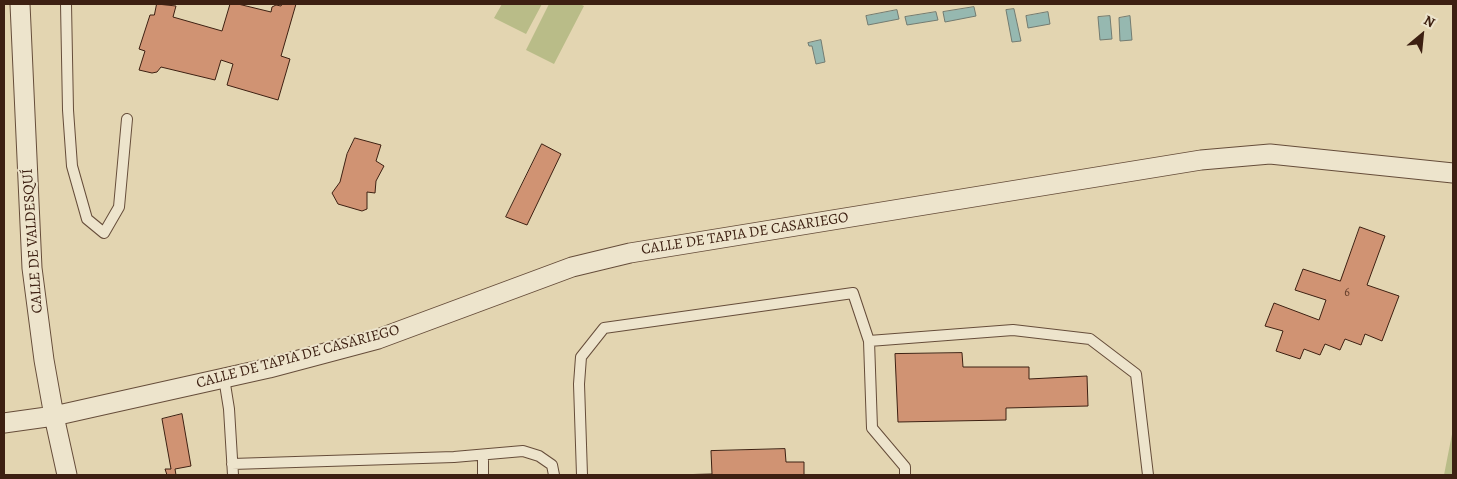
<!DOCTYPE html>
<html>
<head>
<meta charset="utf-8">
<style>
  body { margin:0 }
  #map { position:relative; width:1457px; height:479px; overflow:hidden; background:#e3d5b1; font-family:Alegreya,serif }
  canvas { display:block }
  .frame { position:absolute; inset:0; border:5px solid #3d2012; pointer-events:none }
  .north { position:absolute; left:1397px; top:10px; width:50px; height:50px; -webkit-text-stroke:4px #ede4cc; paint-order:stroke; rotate:28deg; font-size:14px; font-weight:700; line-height:20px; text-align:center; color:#3d2012 }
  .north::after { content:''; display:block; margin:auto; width:18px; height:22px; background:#3d2012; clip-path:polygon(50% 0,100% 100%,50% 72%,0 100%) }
</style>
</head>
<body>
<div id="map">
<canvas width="1457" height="479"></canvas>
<div class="frame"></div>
<div class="north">N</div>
</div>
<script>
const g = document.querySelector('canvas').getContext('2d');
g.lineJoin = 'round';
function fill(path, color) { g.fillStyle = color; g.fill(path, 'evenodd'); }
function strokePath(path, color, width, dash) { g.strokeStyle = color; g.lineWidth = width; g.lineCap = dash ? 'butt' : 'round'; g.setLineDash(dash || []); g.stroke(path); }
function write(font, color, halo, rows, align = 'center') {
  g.font = font + ' Alegreya,serif'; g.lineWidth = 4; g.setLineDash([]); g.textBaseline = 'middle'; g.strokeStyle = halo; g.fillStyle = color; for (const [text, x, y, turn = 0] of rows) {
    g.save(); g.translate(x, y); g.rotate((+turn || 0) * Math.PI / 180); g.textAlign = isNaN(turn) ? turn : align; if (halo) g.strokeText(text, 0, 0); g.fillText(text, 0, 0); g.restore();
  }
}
const green = new Path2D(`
  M502,4h40l-16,30 -32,-16z
  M549,4h31l4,2 -30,58 -28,-14z
  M1453,429v46h-9z`);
const water = new Path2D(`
  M974,7l2,9 -31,6 -2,-10z
  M1014,9l7,32 -9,1 -6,-32z
  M897,10l2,9 -31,6 -2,-9z
  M936,12l2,8 -31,5 -2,-8z
  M1048,12l2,12 -22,4 -2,-12z
  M1110,16l2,23 -12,1 -2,-23z
  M1130,16l2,24 -12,1 -1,-23z
  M821,40l4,22 -9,2 -4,-18h-3l-1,-3z`);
const building = new Path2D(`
  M157,4l19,2 -3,11 49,14 8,-27h8l33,8 1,-5 4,-2 5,1 1,-2h14l-15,52 9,3 -12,41 -51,-15 6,-21 -12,-4 -6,20 -54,-13 -4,5 -5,1 -13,-3 6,-19 -6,-2 11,-34h4z
  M355,138l26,7 -5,16 8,5 -8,15 -1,12 -8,-1v17l-5,2 -24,-7 -6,-11 8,-11 7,-28z
  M542,144l19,10 -34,71 -21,-8z
  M1360,227l25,9 -18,49 32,11 -17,45 -17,-7 -4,11 -16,-6 -5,11 -15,-6 -5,11 -16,-6 -4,10 -24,-8 7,-20 -18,-5 9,-23 45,17 7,-20 -31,-10 8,-21 37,12z
  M962,353l1,14h66v12l58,-3 1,30 -82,2v12l-108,2 -3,-68z
  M182,414l9,52 -16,3 1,6h-9l-2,-6h6l-9,-50z
  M785,449l1,13h18v13h-130l38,-1 -1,-23z`);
const lane = new Path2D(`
  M66,4l2,106 4,56 15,53 17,14 15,-26 8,-88
  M869,341l144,-11 77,9 46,35 12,101
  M224,378l5,31 4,66
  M483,455v20
  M232,464l222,-7 69,-6 16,5 13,9 2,10
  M582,475l-3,-91 2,-27 23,-29 249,-35 16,48 3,87 33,39v8`);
const street = new Path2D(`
  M20,4l12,264 12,92 10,56 13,59
  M4,423l50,-7 49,-11 166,-37 109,-29 194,-72 58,-14 571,-93 69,-6 183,19`);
const numberNames = [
  ["6",1347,293]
];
const streetNames = [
  ["CALLE DE TAPIA DE CASARIEGO",745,234,-9],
  ["CALLE DE VALDESQUÍ",33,241,-94],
  ["CALLE DE TAPIA DE CASARIEGO",298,357,-15]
];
fill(green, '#b9bc88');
fill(water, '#96b8b0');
strokePath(water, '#727b71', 1);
fill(building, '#d09373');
strokePath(building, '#3d2012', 1);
strokePath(lane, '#664d3a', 12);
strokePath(street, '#664d3a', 21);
strokePath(lane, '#ede4cc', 10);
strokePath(street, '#ede4cc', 19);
write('12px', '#623d2a', null, numberNames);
write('15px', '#3d2012', '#ede4cc', streetNames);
</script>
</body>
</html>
